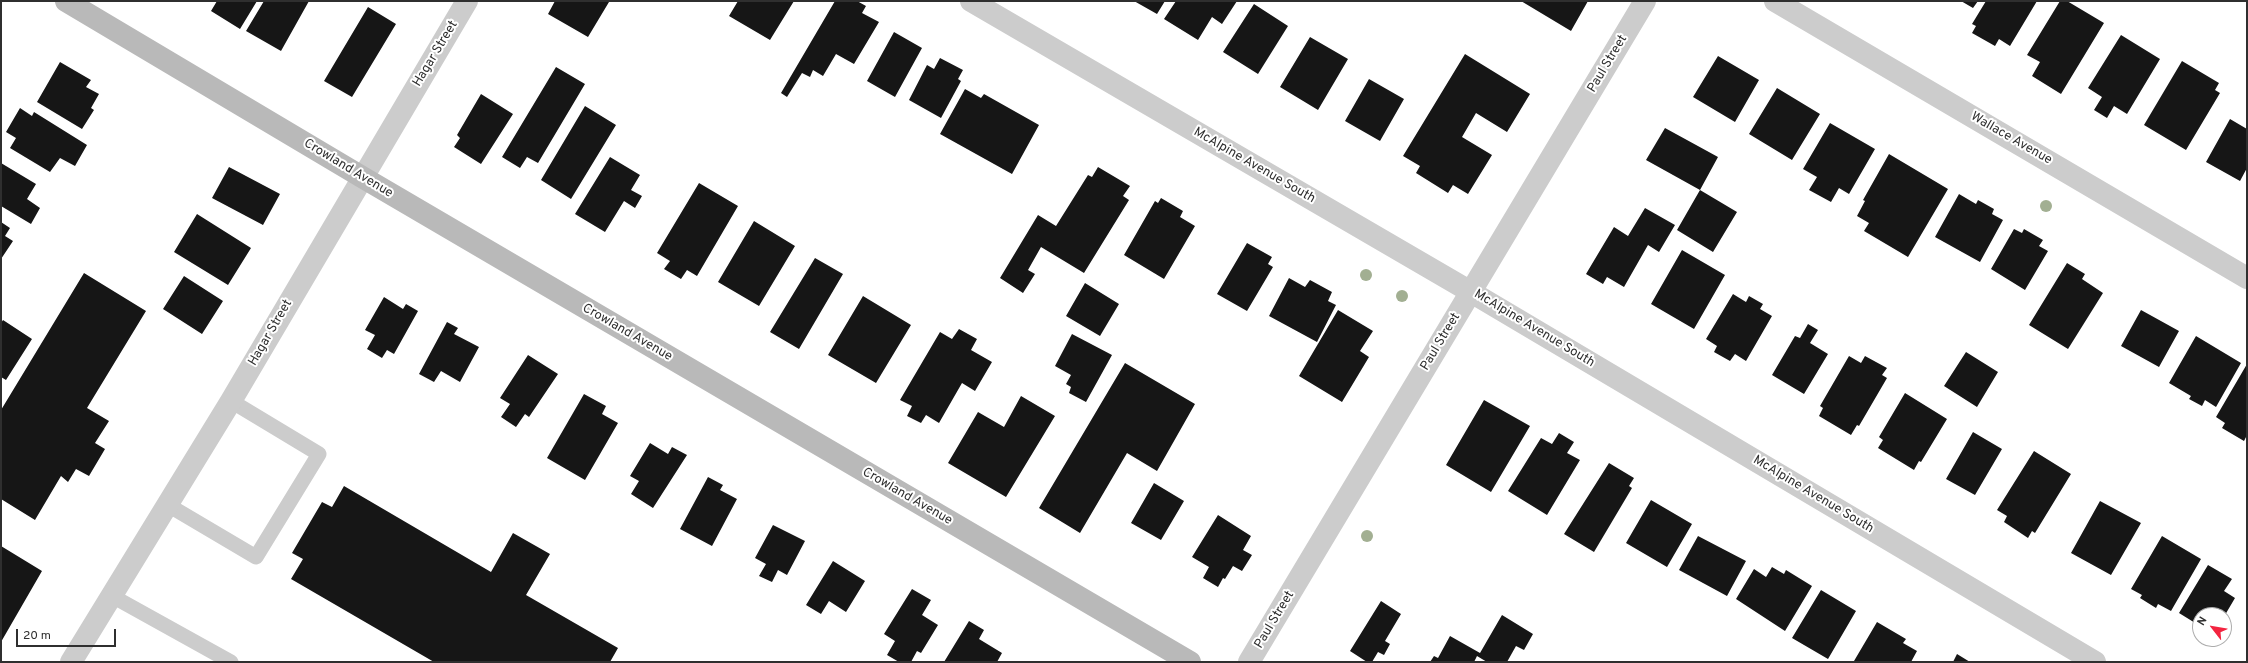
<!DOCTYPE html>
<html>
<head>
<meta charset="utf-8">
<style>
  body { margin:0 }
  #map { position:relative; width:2248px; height:663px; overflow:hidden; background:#fff; font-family:Overpass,sans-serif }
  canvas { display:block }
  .frame { position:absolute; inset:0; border:2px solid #2f2f2f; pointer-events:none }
  .north { position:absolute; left:2192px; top:607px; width:40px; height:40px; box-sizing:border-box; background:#fff; border:1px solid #acacac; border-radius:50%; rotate:301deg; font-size:11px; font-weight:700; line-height:16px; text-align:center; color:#2f2f2f }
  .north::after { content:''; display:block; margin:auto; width:14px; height:18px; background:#f32440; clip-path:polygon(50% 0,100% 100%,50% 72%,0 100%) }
  .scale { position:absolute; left:16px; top:629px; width:100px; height:18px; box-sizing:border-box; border:2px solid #2f2f2f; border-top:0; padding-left:5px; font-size:12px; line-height:14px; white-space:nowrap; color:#2f2f2f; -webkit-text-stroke:3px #fff; paint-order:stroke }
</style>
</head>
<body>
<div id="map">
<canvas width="2248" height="663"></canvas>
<div class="frame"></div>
<div class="north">N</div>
<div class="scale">20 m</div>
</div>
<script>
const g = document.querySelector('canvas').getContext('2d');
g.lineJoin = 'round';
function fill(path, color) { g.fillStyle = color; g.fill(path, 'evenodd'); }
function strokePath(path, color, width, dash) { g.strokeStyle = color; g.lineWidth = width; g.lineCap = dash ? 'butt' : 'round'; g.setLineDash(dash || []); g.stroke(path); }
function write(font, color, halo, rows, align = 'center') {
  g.font = font + ' Overpass,sans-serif'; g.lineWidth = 4; g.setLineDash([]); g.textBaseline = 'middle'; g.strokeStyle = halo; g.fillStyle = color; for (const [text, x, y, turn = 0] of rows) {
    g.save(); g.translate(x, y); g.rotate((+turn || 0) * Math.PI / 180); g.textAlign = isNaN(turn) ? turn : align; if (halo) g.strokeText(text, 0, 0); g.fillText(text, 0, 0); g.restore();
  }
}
const building = new Path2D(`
  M217,1h40l-17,28 -29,-18z
  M264,1h45l-28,50 -35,-20z
  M555,1h52l2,1 -21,35 -40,-23z
  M738,1h56l-24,39 -41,-24z
  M835,1h22l9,5 -4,7 17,9 -25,42 -18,-10 -13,22 -10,-6 -3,7 -8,-4 -15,24 -6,-4z
  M1134,1h31l-8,13z
  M1176,1h61l-15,23 -10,-7 -14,23 -34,-21z
  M1521,1h67l-17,30z
  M1961,1h17l-5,7z
  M1986,1h51l-27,45 -11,-7 -4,7 -23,-13 4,-7 -4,-2z
  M2060,1h7l37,22 -43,71 -29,-18 8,-14 -13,-7z
  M1254,4l34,22 -30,48 -35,-22z
  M368,7l28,17 -44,73 -28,-16z
  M894,32l28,16 -27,49 -28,-16z
  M2121,35l39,24 -33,55 -13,-8 -7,12 -13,-8 8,-13 -14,-9z
  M1310,37l38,22 -30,51 -38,-23z
  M1465,54l65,40 -23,38 -31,-19 -14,24 30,18 -24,39 -15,-9 -5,8 -32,-20 4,-7 -17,-10z
  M1718,56l41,24 -24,42 -42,-25z
  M940,58l23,12 -5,9 3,2 -20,37 -32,-18 18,-35 7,4z
  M2182,61l37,22 -4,7 5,3 -34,57 -42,-25z
  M60,62l31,18 -5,7 13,7 -8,14 3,2 -12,19 -45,-27z
  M556,67l29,17 -47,79 -11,-6 -7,11 -18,-11z
  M1369,79l35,20 -24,42 -35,-20z
  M1777,88l43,26 -28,46 -43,-26z
  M965,89l16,9 3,-4 55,31 -27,49 -72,-40z
  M481,94l32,20 -32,50 -27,-17 6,-9 -3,-3z
  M585,106l31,19 -45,74 -30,-19z
  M20,108l12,8 2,-4 53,33 -12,21 -15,-8 -10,14 -40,-24 6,-10 -10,-6z
  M2230,119l17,10v39l-7,13 -34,-19z
  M1830,123l45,26 -26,45 -10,-6 -8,14 -22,-12 8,-13 -14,-8z
  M1665,128l53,29 -18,33 -54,-30z
  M1889,154l59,35 -40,68 -44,-26 5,-8 -12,-7 8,-15 -2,-1z
  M610,157l30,18 -9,15 11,6 -7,12 -11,-7 -19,31 -30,-18z
  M1,163l35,21 -9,15 13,9 -9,16 -30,-18z
  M229,167l51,27 -17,31 -51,-27z
  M1098,167l32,19 -7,10 6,4 -45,73 -43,-26 -13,23 7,4 -12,19 -23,-15 38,-63 18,11 32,-51 4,2z
  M699,183l39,23 -41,70 -10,-6 -6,9 -17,-10 6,-8 -13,-8z
  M1700,190l37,22 -24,40 -36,-22z
  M1959,194l17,10 2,-4 16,9 -2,5 11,6 -23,42 -45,-25z
  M1161,198l22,13 -3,6 15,9 -31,53 -40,-24 31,-54 3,2z
  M1645,208l30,17 -16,27 -11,-7 -24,42 -17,-10 -4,7 -17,-10 28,-47 14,9z
  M197,214l54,34 -23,37 -54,-33z
  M754,221l41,25 -36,60 -41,-24z
  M1,222l9,6 -5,8 8,5 -12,18z
  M2014,229l8,4 2,-4 19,11 -4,6 9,5 -23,39 -34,-21z
  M1247,243l25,14 -4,7 5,3 -26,44 -30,-17z
  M1682,250l43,25 -31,54 -43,-25z
  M815,258l28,16 -44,75 -29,-17z
  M2067,263l18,11 -3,5 21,14 -35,56 -39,-24z
  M84,273l62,38 -59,97 22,13 -14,22 10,6 -16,27 -13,-7 -8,13 -7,-6 -26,44 -34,-21v-89z
  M184,276l39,25 -21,33 -39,-25z
  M1289,278l16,9 5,-7 22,12 -4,9 8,4 -19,37 -48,-26z
  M1085,283l34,21 -19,32 -34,-20z
  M1733,294l13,8 3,-6 14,8 -3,5 12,7 -26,45 -11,-7 -5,7 -16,-9 3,-6 -11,-7z
  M863,296l48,29 -35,58 -48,-28z
  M384,297l19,12 3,-5 12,7 -24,43 -7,-4 -5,8 -15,-9 8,-14 -10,-5z
  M1338,310l35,21 -13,20 9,6 -27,45 -43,-26z
  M2141,310l38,21 -20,36 -38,-21z
  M3,320l29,19 -26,41 -5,-3v-54z
  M447,322l11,6 -4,6 25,13 -19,35 -19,-11 -7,11 -15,-8z
  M1808,324l10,6 -8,13 18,11 -24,40 -32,-19 23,-39 5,2z
  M959,329l18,10 -6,11 21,12 -17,29 -13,-8 -23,40 -13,-8 -5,8 -14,-7 5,-10 -12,-6 40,-68 12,7z
  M1072,334l40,21 -26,47 -17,-9 2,-6 -5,-3 5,-9 -16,-9z
  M2196,336l45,27 -25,44 -11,-7 -3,6 -13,-7 2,-3 -22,-13z
  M1966,352l32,20 -21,35 -33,-21z
  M528,355l30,19 -29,43 -4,-3 -9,13 -15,-10 9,-13 -10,-6z
  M1849,356l12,7 4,-7 22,12 -5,7 5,3 -28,48 -2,-1 -6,10 -32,-19 4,-8 -3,-2z
  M1125,363l70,41 -38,67 -30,-18 -47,80 -41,-25z
  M2247,364v71l-3,6 -22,-13 3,-5 -9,-6z
  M1905,393l42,26 -26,43 -2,-1 -5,9 -36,-22 5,-8 -4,-3z
  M584,394l22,12 -4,8 16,9 -33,57 -38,-22z
  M1021,396l34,20 -49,81 -58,-34 30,-51 26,15z
  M1484,400l46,26 -39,66 -45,-27z
  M1973,432l29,17 -27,46 -29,-16z
  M1559,433l15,9 -7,11 13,7 -33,55 -39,-24 33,-53 11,6z
  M650,443l18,11 4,-7 15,8 -34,53 -22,-14 8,-13 -9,-5z
  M2034,451l37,23 -36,59 -3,-2 -4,7 -24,-16 3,-6 -10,-6z
  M1609,463l25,15 -5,8 3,2 -38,64 -30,-18z
  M708,477l15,8 -3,5 17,9 -25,47 -32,-17z
  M1154,483l30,18 -23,39 -30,-17z
  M344,486l147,86 22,-39 37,21 -24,41 92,53 -8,14h-176l-143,-83 12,-20 -11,-6 30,-51 10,5z
  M1651,500l41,24 -25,43 -41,-24z
  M2100,501l41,22 -30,52 -40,-22z
  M1218,515l33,21 -8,14 9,5 -10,16 -9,-5 -8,13 -2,-1 -5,9 -15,-9 6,-11 -17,-10z
  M773,525l32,16 -18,34 -9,-5 -6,12 -13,-6 7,-12 -11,-6z
  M1698,536l48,25 -19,35 -48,-26z
  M2162,536l39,23 -30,52 -13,-7 -2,4 -16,-10 2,-3 -11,-6z
  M1,546l41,25 -41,71z
  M833,561l32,20 -19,31 -17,-11 -8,13 -15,-9z
  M2208,565l24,14 -8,12 11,7 -10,17h-25v11l-21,-13z
  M1772,567l12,7 2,-4 26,16 -27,45 -49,-32 18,-30 12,8z
  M912,589l19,11 -9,15 16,10 -17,28 -4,-2 -6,11h-12l-12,-7 8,-14 -11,-7z
  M1821,590l35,21 -28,48 -36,-21z
  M1381,601l20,13 -16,27 5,3 -6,11 -6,-3 -6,10h-5l-17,-11z
  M1502,615l31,19 -9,16 -8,-4 -9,16h-20l-10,-6 -3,6h-44l4,-6 4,2 12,-22 30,17z
  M969,621l15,9 -5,9 23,14 -5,9h-53z
  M1877,622l29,17 -3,4 14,8 -6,11 -57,-1z
  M1957,654l13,8h-17z`);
const service = new Path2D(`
  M168,505l88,52 63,-103 -88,-53
  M112,596l119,66`);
const minor = new Path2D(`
  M971,1l500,291 624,370
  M1775,1l472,277
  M71,662l160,-261 236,-400
  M1249,662l396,-661`);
const secondary = new Path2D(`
  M66,1l296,176 828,485`);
const trees = [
  [2046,206],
  [1366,275],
  [1402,296],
  [1367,536]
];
const streetNames = [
  ["Hagar Street",436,54,-59],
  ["Paul Street",1608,64,-59],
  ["Wallace Avenue",2011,139,30],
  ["McAlpine Avenue South",1254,166,30],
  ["Crowland Avenue",348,169,31],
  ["McAlpine Avenue South",1534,329,31],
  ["Hagar Street",271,333,-60],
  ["Crowland Avenue",627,333,30],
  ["Paul Street",1441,342,-59],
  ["McAlpine Avenue South",1813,495,31],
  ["Crowland Avenue",907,497,30],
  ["Paul Street",1275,620,-59]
];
fill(building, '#161616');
strokePath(service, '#ccc', 15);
strokePath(minor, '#ccc', 22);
strokePath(secondary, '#b9b9b9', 22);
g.fillStyle = '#a2af92';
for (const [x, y] of trees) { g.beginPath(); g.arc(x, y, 6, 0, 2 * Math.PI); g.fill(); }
write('13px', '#2f2f2f', '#fff', streetNames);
</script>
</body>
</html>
